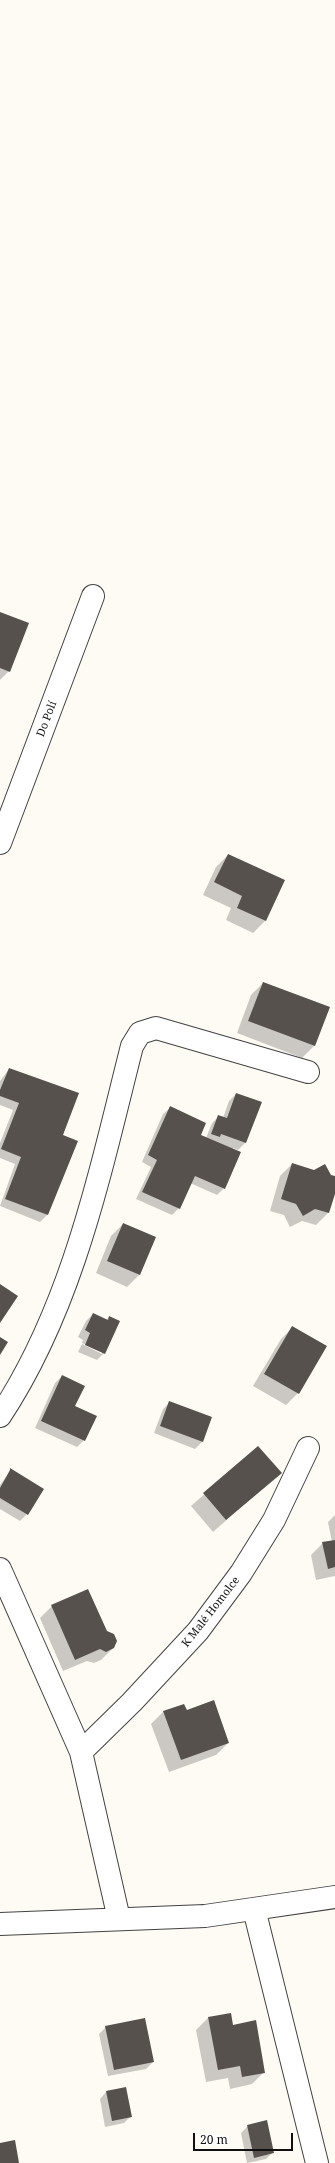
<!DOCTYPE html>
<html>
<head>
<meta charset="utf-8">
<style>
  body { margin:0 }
  #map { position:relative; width:335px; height:2163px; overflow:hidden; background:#fefbf5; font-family:"Noto Serif",serif }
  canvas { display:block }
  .scale { position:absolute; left:193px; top:2133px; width:100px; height:18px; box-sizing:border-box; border:2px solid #101010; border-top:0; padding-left:5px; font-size:12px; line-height:14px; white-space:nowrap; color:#101010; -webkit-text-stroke:3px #fff; paint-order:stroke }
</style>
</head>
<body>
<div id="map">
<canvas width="335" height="2163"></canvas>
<div class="scale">20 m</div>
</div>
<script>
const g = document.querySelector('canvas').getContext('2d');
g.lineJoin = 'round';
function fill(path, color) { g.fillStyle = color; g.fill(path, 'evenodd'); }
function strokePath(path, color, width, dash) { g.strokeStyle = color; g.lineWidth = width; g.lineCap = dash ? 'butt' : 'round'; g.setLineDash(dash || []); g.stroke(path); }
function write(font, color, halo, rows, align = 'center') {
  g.font = font + ' "Noto Serif",serif'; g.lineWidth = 4; g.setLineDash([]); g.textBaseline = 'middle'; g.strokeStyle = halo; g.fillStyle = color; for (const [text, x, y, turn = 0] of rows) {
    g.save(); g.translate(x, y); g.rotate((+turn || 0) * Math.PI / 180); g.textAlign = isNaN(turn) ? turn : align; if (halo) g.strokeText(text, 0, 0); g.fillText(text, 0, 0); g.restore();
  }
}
const shadow = new Path2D(`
  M0,613l9,58 -9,9z
  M228,855l56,26 -19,40 -12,12 -27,-13 5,-12 -28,-13 13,-28z
  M263,983l66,24 -15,39 -12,12 -65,-25 14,-38z
  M9,1069l53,67 -15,79 -7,7 -40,-16 15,-42 -15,-6v-15l13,-33 -13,-5v-24z
  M236,1094l25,9 -16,40 -7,7 -5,-2 -9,40 -7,7 -27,-12 -11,25 -7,7 -36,-16 15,-32 -9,-5 21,-48 7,-6 30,27 6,3 6,-15 7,-7 4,2 6,-17z
  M292,1164l43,13v14l-7,22 -12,12 -14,-4 -12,6 -6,-12 -14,-4 10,-35z
  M123,1224l32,14 -16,37 -12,12 -31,-14 15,-37z
  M93,1314l13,6 3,-3 -5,36 -7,7 -19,-8 4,-8 20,10v-2l-20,-9 1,-3 -5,-3 8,-16z
  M293,1327l5,66 -12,12 -33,-19 28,-47z
  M62,1376l22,64 -7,7 -42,-19 20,-45z
  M170,1402l41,16 -9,24 -7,7 -41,-16 9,-24z
  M258,1447l22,26 -67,59 -22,-26z
  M11,1470l16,44 -7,7 -20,-12v-24z
  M335,1515v61l-19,4 -5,-25 12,-12 9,-1 -4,-20z
  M52,1606l61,42 -12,12 -7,3 -7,-2 -24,10 -23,-53z
  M186,1711l42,32 -12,12 -47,17 -18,-48 12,-12z
  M208,2018l24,8 32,46 -12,12 -22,5 -2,-11 -22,4 -10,-52z
  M106,2027l47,35 -7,7 -38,7 -9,-42z
  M106,2092l25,24 -7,7 -19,4 -5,-28z
  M248,2126l25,26 -7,7 -19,4 -6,-30z`);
const building = new Path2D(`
  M0,612l29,11 -19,49 -10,-4z
  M228,854l57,26 -19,41 -29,-13 5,-12 -28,-14z
  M263,982l67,25 -15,39 -67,-25z
  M9,1068l70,25 -16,42 15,6 -30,74 -43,-16 16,-42 -20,-8 18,-46 -19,-7v-6z
  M236,1093l26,9 -16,41 -25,-9 -1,3 -9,-3 7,-19 9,3z
  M170,1106l36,17 -5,12 40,17 -16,37 -30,-13 -15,33 -38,-17 15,-32 -9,-5z
  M292,1163l22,7 11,-6 6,11 4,1v18l-6,19 -14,-4 -12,7 -7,-12 -15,-5z
  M123,1223l33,14 -16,38 -33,-14z
  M0,1284l18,12 -18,27z
  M93,1313l15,7 1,-4 11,5 -15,33 -20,-9 5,-12 -5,-3z
  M292,1326l35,20 -28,48 -35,-20z
  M0,1337l8,5 -8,13z
  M62,1375l23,11 -10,20 22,10 -12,25 -44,-20z
  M169,1401l43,16 -9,25 -43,-16z
  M258,1446l24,27 -56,47 -23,-27z
  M10,1468l34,21 -16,26 -28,-17v-10l10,-18z
  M335,1540v27l-7,2 -6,-27z
  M88,1589l19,42 7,3 3,7 -3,7 -8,4 -6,-3 -25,11 -24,-55z
  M214,1700l15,43 -48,17 -18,-49 21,-7 3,6z
  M231,2013l2,12 23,-5 9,53 -23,4 -2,-11 -22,4 -10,-53z
  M145,2018l9,44 -40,8 -9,-44z
  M126,2087l6,30 -20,4 -6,-30z
  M267,2120l7,33 -20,5 -7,-33z
  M15,2140l4,23h-19v-20z`);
const minor = new Path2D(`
  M0,843l93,-247
  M0,1416c73,-110 100,-244 132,-370l8,-13 16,-5 152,44
  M0,1569l81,183 38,167
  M81,1752l51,-50 66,-71 43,-58 33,-53 34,-72
  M254,1909l63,254
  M0,1924l205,-8 130,-19`);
const streetNames = [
  ["Do Polí",47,719,-69],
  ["K Malé Homolce",211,1612,-52]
];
fill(shadow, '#0003');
fill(building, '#57514e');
strokePath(minor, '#434343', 24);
strokePath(minor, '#fff', 22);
write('11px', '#101010', '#fff', streetNames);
</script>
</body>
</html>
